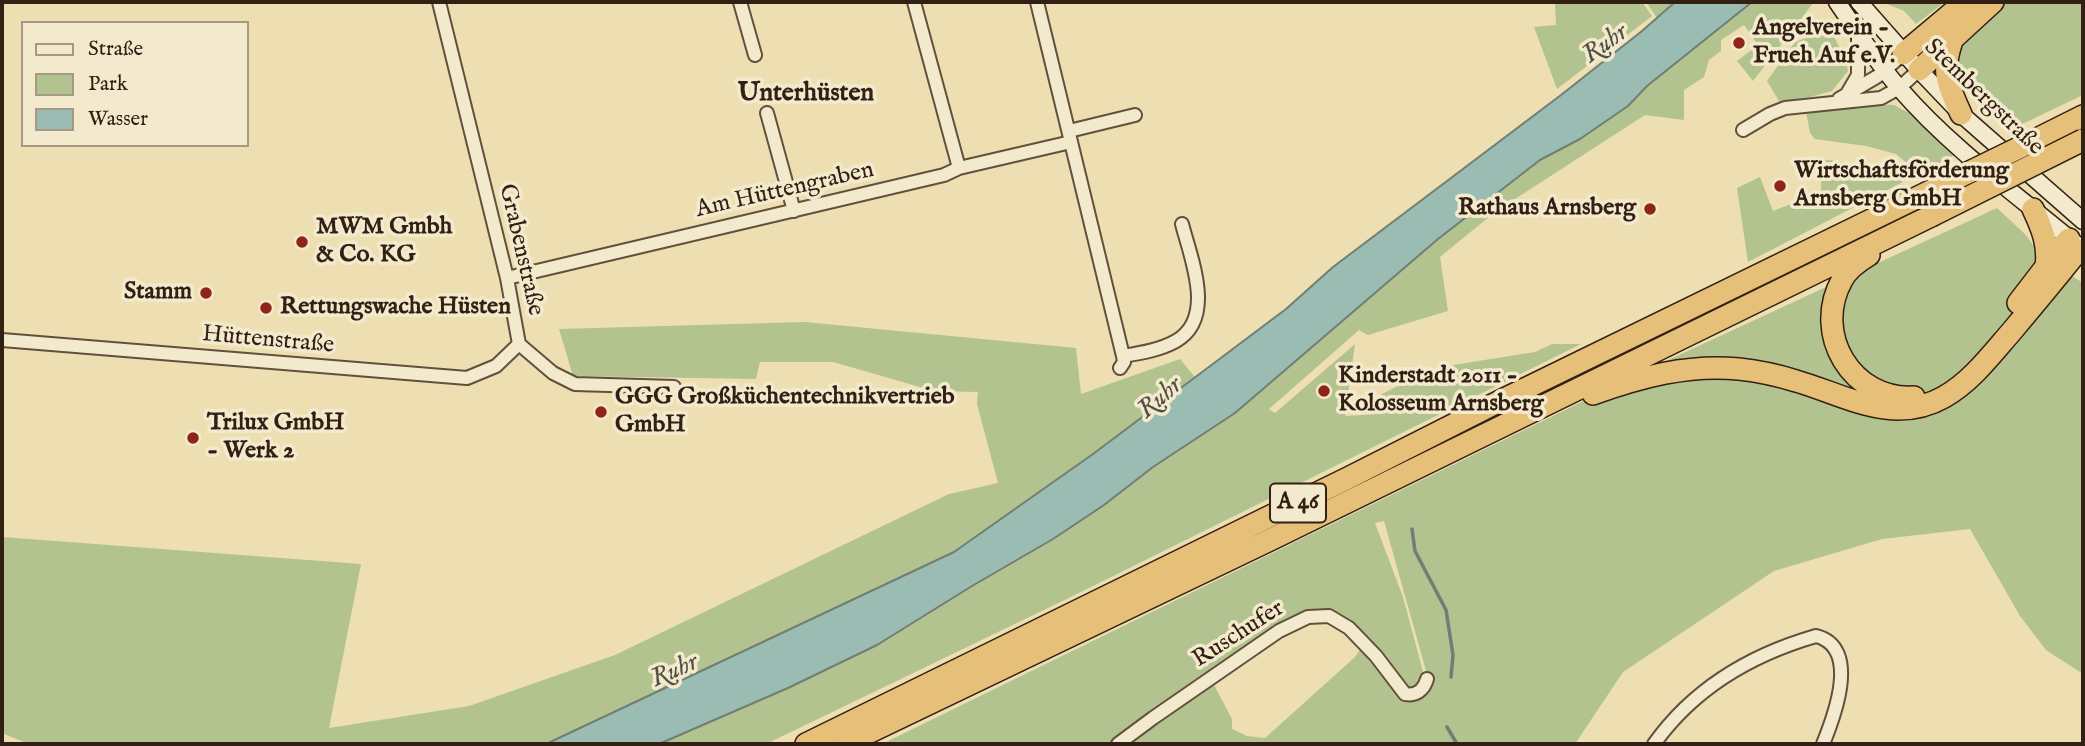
<!DOCTYPE html>
<html>
<head>
<meta charset="utf-8">
<style>
  body { margin:0 }
  #map { position:relative; width:2085px; height:746px; overflow:hidden; background:#eddfb2; font-family:"IM FELL English",serif }
  canvas { display:block }
  .frame { position:absolute; inset:0; border:4px solid #332015; pointer-events:none }
  .legend { position:absolute; left:21px; top:21px; width:228px; height:126px; box-sizing:border-box; background:#f3eacd; border:2px solid #a69983; margin:0; padding:9px 12px; list-style:none; font-size:21px; color:#332015 }
  .legend li { display:flex; align-items:center; gap:14px; height:35px }
  .legend b { width:35px; border:2px solid #a69983 }
</style>
</head>
<body>
<div id="map">
<canvas width="2085" height="746"></canvas>
<div class="frame"></div>
<ul class="legend">
<li><b style="height:9px;background:#f3eacd"></b>Straße</li>
<li><b style="height:19px;background:#b3c38f"></b>Park</li>
<li><b style="height:19px;background:#9abcb2"></b>Wasser</li>
</ul>
</div>
<script>
const g = document.querySelector('canvas').getContext('2d');
g.lineJoin = 'round';
function fill(path, color) { g.fillStyle = color; g.fill(path, 'evenodd'); }
function strokePath(path, color, width, dash) { g.strokeStyle = color; g.lineWidth = width; g.lineCap = dash ? 'butt' : 'round'; g.setLineDash(dash || []); g.stroke(path); }
function write(font, color, halo, rows, align = 'center') {
  g.font = font + ' "IM FELL English",serif'; g.lineWidth = 7; g.setLineDash([]); g.textBaseline = 'middle'; g.strokeStyle = halo; g.fillStyle = color; for (const [text, x, y, turn = 0] of rows) {
    g.save(); g.translate(x, y); g.rotate((+turn || 0) * Math.PI / 180); g.textAlign = isNaN(turn) ? turn : align; if (halo) g.strokeText(text, 0, 0); g.fillText(text, 0, 0); g.restore();
  }
}
const green = new Path2D(`
  M1571,2h71l10,14 -95,73 -23,-62 22,-2 -1,-21z
  M1646,2h29l-18,16z
  M1752,2h62l-61,79 -16,-20 21,-16 -14,-20 -23,15v11l-12,9 -5,17 -20,13v30l-39,-5 -150,97 -55,45 8,54 -80,24 -9,-5 -90,79 6,4 80,-69 -10,72 34,-2 1,-19 26,-13 47,-17 82,-13 17,-8h29l-504,250 -311,150h-107l129,-56 89,-43 95,-59 81,-47 51,-34 49,-38 82,-54 203,-174 102,-79 40,-21 48,-33 19,-20z
  M1882,2h63l-29,22 -12,-13z
  M2001,2h82v93l-69,33 -45,-40 -5,-7 -7,-16 3,-15 -4,-3z
  M1830,29l16,31 2,11 -16,20 -22,6 -31,4 -12,-20 28,-39z
  M1872,104l22,1 19,10 43,39 -36,20 -24,-20 -30,-8 -51,-7 -5,-6 -4,-21z
  M1822,159l54,8 27,15 -155,80 -11,-74 23,-11 13,34 48,-19z
  M1997,208l29,27 14,20 43,28v391l-37,-24 -26,-34 -50,-87 -88,10 -108,32 -151,101 -48,72h-453l90,-63 20,38v10l15,7 18,2 89,-80 9,-12 43,51 22,-19 -44,-157 -9,2 28,74 22,82 -13,13 -49,-53 -50,-26 -198,131h-233l771,-377z
  M805,322l271,26 5,46 99,-35 15,18 -102,77 -139,98 -408,192h-518l-26,-11v-196l359,27 -32,164 140,-22 146,-51 334,-161 49,-11 -21,-79 1,-12 -44,-1 -101,-29h-73l-4,17 -183,-3 -14,-47z`);
const water = new Path2D(`
  M1675,2h77l-105,84 -19,20 -48,33 -40,21 -102,79 -203,174 -82,54 -49,38 -51,34 -81,47 -95,59 -89,43 -129,56h-113l408,-192 139,-98 193,-145 47,-42 228,-172 81,-64z`);
const stream = new Path2D(`
  M1412,529l3,22 31,59 7,45 -2,22
  M1447,727l10,17`);
const minor = new Path2D(`
  M439,2l68,276 12,66 34,29 22,11 99,3
  M740,2l15,53
  M914,2l45,166
  M1037,2l86,354 1,6 -4,6
  M1848,92l10,-17v-42
  M1839,99l39,-23 25,-22
  M767,113l27,98
  M1743,130l27,-16 15,-6 96,-10 18,-10 20,-18
  M1069,131l66,-16
  M507,278l437,-103 15,-7 112,-26
  M2,340l465,38 29,-12 23,-22
  M1123,356c18,-3 37,-6 53,-15 40,-23 15,-82 6,-117
  M1118,744l35,-26 126,-87 29,-14 21,-1 20,12 27,28 29,38c11,2 19,-4 22,-15
  M1654,744c40,-56 96,-89 162,-108 45,11 18,81 7,108`);
const secondary = new Path2D(`
  M1837,2c20,29 39,60 63,87 51,59 117,106 177,156
  M1859,2l60,68 42,44 122,107`);
const motorway = new Path2D(`
  M1952,41c-11,31 -4,44 9,73
  M1903,54l62,-52
  M1919,70l74,-68
  M2035,140l48,-24
  M2033,209c9,19 16,36 13,58
  M1869,255c-10,6 -22,15 -27,25 -30,54 10,121 72,117
  M2018,303l43,-56 8,-8
  M1593,394c47,-17 95,-30 146,-25 19,2 38,6 57,12 49,14 97,45 148,16 27,-15 48,-43 68,-66 21,-25 41,-49 61,-74l9,-7
  M806,744l542,-266 152,-77 412,-201
  M845,744l427,-205 659,-323`);
const motorwayBridge = new Path2D(`
  M1912,200l123,-60
  M1931,216l152,-76`);
const markers = [
  [1739,43,7,"#8f2418"],
  [1780,186,7,"#8f2418"],
  [1650,209,7,"#8f2418"],
  [302,242,7,"#8f2418"],
  [206,293,7,"#8f2418"],
  [266,308,7,"#8f2418"],
  [1324,391,7,"#8f2418"],
  [601,412,7,"#8f2418"],
  [193,438,7,"#8f2418"]
];
const shields = [
  [1298,503,56]
];
const shieldNames = [
  ["A 46",1298,503]
];
const poiNames = [
  ["Angelverein -",1753,29],
  ["Frueh Auf e.V.",1753,57],
  ["Wirtschaftsförderung",1794,172],
  ["Arnsberg GmbH",1794,200],
  ["Rathaus Arnsberg",1636,209,"right"],
  ["MWM Gmbh",316,228],
  ["& Co. KG",316,256],
  ["Stamm",192,293,"right"],
  ["Rettungswache Hüsten",280,308],
  ["Kinderstadt 2011 -",1338,377],
  ["Kolosseum Arnsberg",1338,405],
  ["GGG Großküchentechnikvertrieb",615,398],
  ["GmbH",615,426],
  ["Trilux GmbH",207,424],
  ["- Werk 2",207,452]
];
const streetNames = [
  ["Stembergstraße",1983,98,44],
  ["Am Hüttengraben",785,191,-13],
  ["Grabenstraße",520,250,77],
  ["Hüttenstraße",268,341,5],
  ["Ruschufer",1239,635,-33]
];
const waterNames = [
  ["Ruhr",1606,45,-36],
  ["Ruhr",1161,399,-41],
  ["Ruhr",675,672,-24]
];
const neighbourhoodNames = [
  ["Unterhüsten",806,95]
];
fill(green, '#b3c38f');
fill(water, '#9abcb2');
strokePath(water, '#717e73', 2);
strokePath(stream, '#717e73', 3.5);
strokePath(minor, '#62503c', 16);
strokePath(secondary, '#332015', 19);
strokePath(motorway, '#332015', 24);
strokePath(minor, '#f3eacd', 12);
strokePath(secondary, '#f3eacd', 16);
strokePath(motorway, '#e6c079', 21);
strokePath(motorwayBridge, '#332015', 24, []);
strokePath(motorwayBridge, '#e6c079', 21);
for (const [x, y, r, color] of markers) { const dot = new Path2D(); dot.arc(x, y, r, 0, 2 * Math.PI); g.fillStyle = color; g.fill(dot); strokePath(dot, '#f3eacd', 2.5); }
for (const [x, y, w] of shields) { const box = new Path2D(); box.roundRect(x - w / 2, y - 19.5, w, 39, 5); g.fillStyle = '#f3eacd'; g.fill(box); strokePath(box, '#332015', 2); }
write('bold 23px', '#332015', null, shieldNames);
write('bold 24px', '#332015', '#f3eacd', poiNames, 'left');
write('24px', '#332015', '#f3eacd', streetNames);
write('italic 26px', '#524f44', '#f3eacd', waterNames);
write('bold 26px', '#332015', '#f3eacd', neighbourhoodNames);
</script>
</body>
</html>
